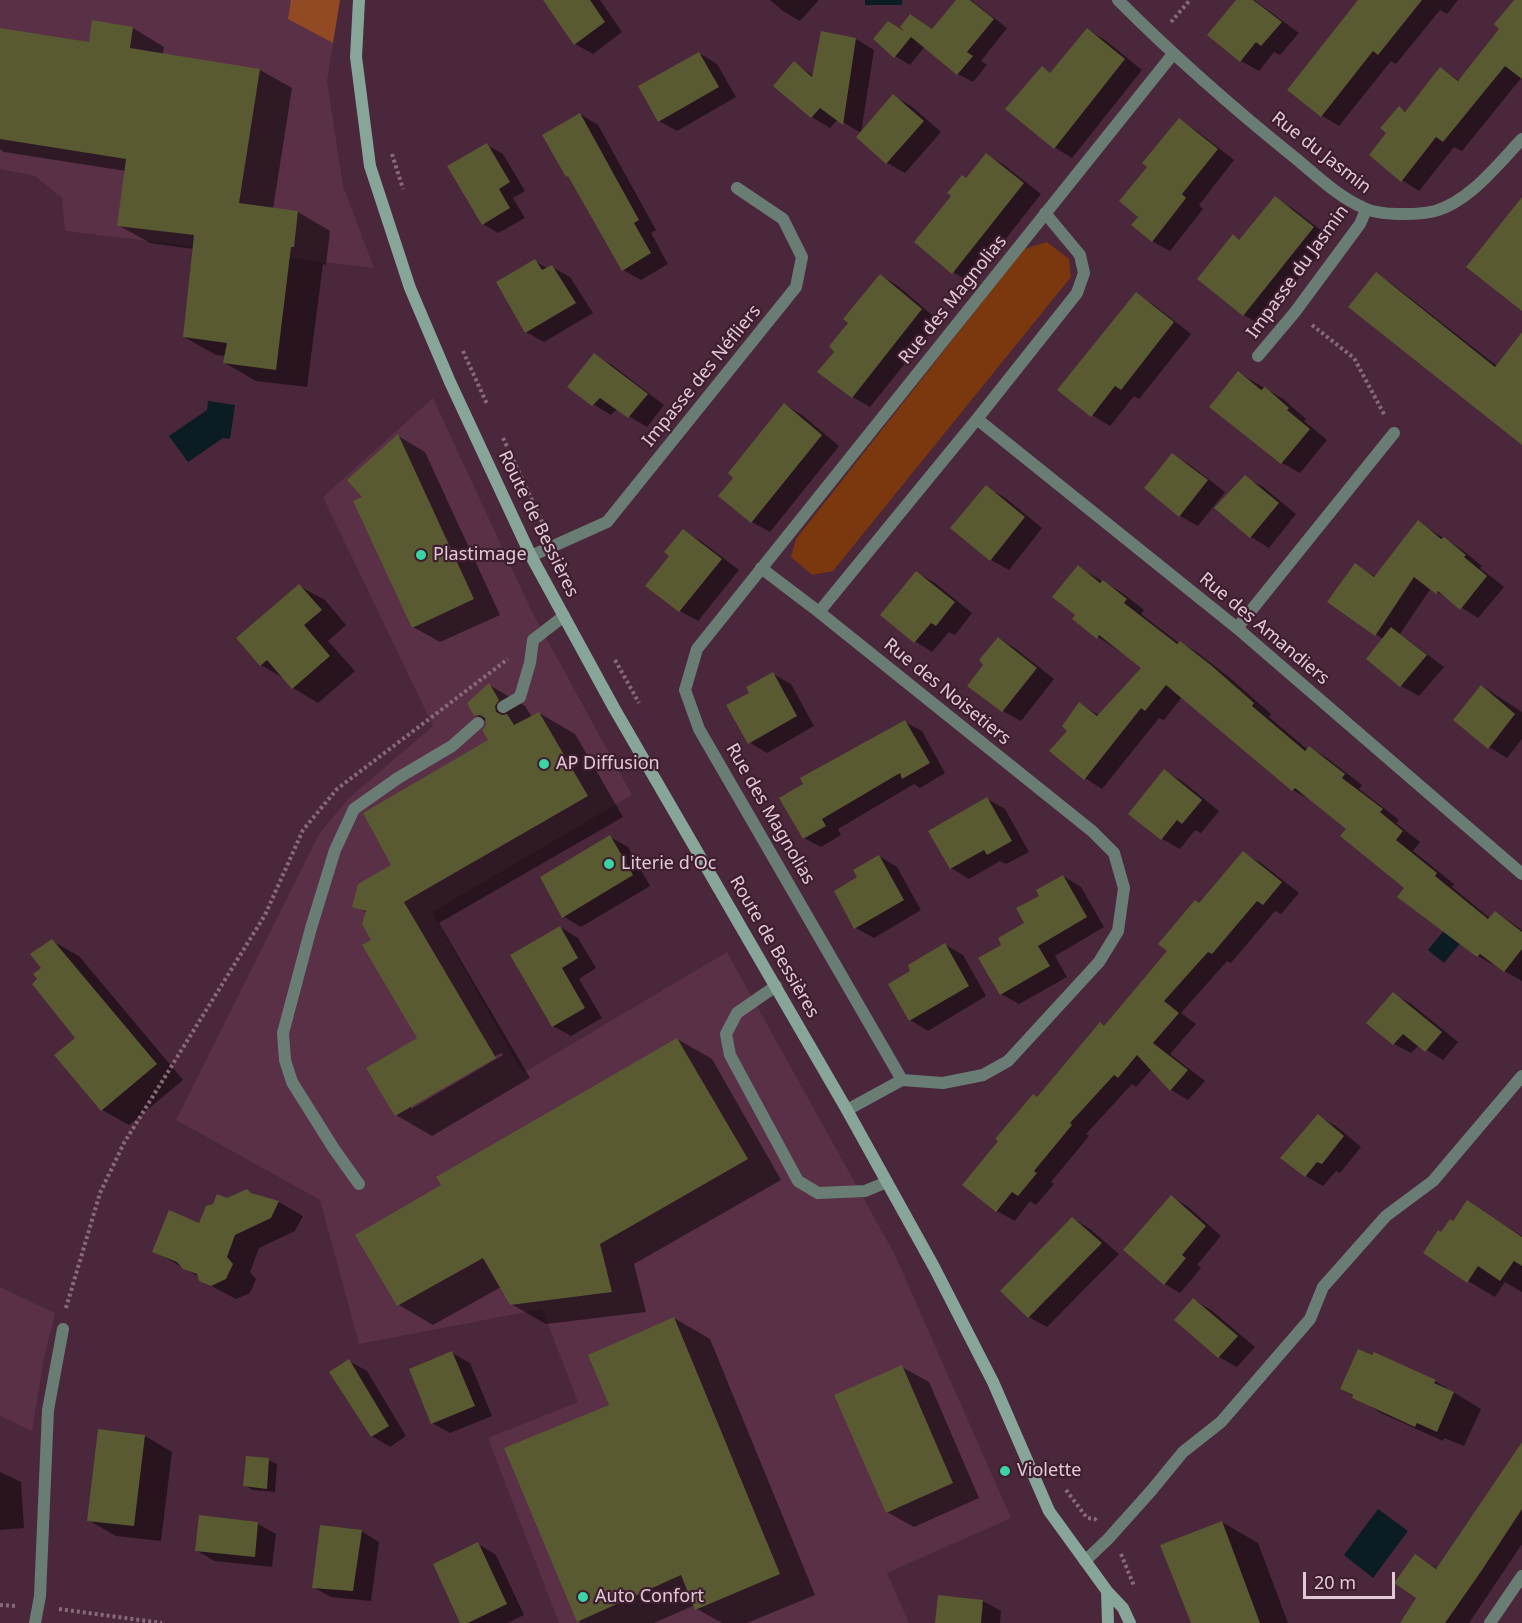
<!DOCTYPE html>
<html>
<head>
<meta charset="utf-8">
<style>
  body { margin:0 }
  #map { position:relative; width:1522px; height:1623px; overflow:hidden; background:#4a273a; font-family:"Noto Sans",sans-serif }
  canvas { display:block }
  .scale { position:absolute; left:1303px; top:1572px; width:92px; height:27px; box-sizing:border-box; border:3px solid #e1cad5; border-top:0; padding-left:8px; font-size:18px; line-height:21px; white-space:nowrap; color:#e1cad5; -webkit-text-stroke:4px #3e1d2f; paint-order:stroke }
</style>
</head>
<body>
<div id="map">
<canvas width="1522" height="1623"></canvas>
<div class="scale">20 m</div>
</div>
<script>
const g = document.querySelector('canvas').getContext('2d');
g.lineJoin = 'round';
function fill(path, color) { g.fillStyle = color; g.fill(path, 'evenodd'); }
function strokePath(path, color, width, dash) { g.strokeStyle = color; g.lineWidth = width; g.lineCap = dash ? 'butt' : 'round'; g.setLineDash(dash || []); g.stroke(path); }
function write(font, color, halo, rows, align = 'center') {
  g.font = font + ' "Noto Sans",sans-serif'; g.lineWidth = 4.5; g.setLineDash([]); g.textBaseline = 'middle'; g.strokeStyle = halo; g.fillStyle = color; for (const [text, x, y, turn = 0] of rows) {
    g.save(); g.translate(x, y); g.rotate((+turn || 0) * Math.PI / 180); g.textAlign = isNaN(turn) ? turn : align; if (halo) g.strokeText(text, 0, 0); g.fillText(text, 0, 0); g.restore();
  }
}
const built = new Path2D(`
  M0,0h340l-13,81 16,105 31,82 -309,-37 -3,-33 -27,-22 -35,-7z
  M433,398l99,214 100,183 -200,117 91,161 204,-121 168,303 116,263 -124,55 22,50h-350l-71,-185 90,-36 -36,-93 -183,35 -39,-144 -144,-80 143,-286 31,-37 83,-71 -110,-229z
  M0,1287l55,26 -12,50 -11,68 -32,-15z`);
const green = new Path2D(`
  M1047,242l22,17 2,18 -238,294 -21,4 -21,-18 5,-18 228,-290z`);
const forest = new Path2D(`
  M291,0h49l-7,43 -45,-24z`);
const water = new Path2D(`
  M865,0h37v5h-37z
  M208,401l27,4 -5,34 -7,-1 -35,24 -19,-26 38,-26z
  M1455,917l16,13 -27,33 -16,-13z
  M1378,1509l30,22 -35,47 -29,-23z`);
const shadow = new Path2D(`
  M545,0h55l22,32 -29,22 -18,-10z
  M770,0h49l-19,21 -17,-10z
  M957,0h14l36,28 -26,33 6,4 -14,17 -15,-8 -33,-28 -15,19 -15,-9 5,-27 10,-13 23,14z
  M1237,0h17l45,33 -19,22 -6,-3 -15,19 -18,-10 -32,-26z
  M1379,0h79l-11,14 -7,-4 -44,54 -5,-3 -52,65 -18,-11z
  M1522,0v77l-60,74 -8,-4 -35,44 -17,-11 -14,-47 11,-25 8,4 33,-43 20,12z
  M133,28l31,19 -1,7 97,16 32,18 -19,121 25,3 32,19 -4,34 -3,-1 -16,123 -51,-6 -31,-18 1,-7 -10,-1 -32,-18 10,-88 -44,-6 -32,-18 8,-54 -122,-19 -4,-3v-120l90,14z
  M1088,30l17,10 37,30 -70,88 -18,-11 -12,-79 9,6z
  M856,39l18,11 -13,83 -23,-14 -8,9 -18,-11 -37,-32 19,-22 20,13z
  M699,53l18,11 19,33 -59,34 -18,-10z
  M893,96l18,10 30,26 -36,41 -18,-10z
  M580,114l18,11 58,105 -5,3 17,31 -27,16 -18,-10 -52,-92 -4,-3z
  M1179,120l18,11 37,29 -35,45 4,4 -33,42 -18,-10 -12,-25 9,-50z
  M487,145l16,9 22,37 -12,7 12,20 -27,15 -15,-9z
  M986,155l18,10 37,29 -70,89 -18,-11 13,-92z
  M1275,198l17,10 39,30 -70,87 -17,-10 -11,-79 8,5z
  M535,261l13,8 4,-2 18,10 23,36 -49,29 -18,-10z
  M1376,274l16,10 105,82 25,2v75z
  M881,276l17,10 41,35 -69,86 -17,-10 -17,-45 15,-29z
  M1136,294l18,11 37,29 -52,65 -5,-3 -24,30 -18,-11z
  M594,355l18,10 52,40 -17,22 -30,-18 -6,6 -18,-11z
  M1239,373l44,26 23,20 -2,2 23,19 -27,33 -18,-10 -70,-57z
  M785,405l17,10 37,31 -69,86 -18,-10 -17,-45z
  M398,436l27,16 75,163 -60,27 -27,-15 -49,-130z
  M1173,455l17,10 35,27 -27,34 -18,-10z
  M1245,477l18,10 33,27 -27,34 -18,-11 -34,-29z
  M986,487l18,10 38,31 -33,42 -18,-10 -39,-32z
  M1418,522l43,27 21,17 -2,2 24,19 -26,31 -47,-30 -31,46 44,33 -25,29 -18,-10 -33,-27 15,-20 -54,-37 26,-37 21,12z
  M683,531l18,10 38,29 -41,51 -18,-10 -33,-25 24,-31z
  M1078,567l43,25 23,18 -3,4 39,30 1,-1 17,10 32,25 41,36 -2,3 39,33 2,-2 17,10 35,27 -3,4 40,31 -3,3 24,19 -7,9 41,33 -2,3 39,32 5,-7 26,18v51l-44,-25 -71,-68 -58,-60 -38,-28 -18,-10 -111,-93 -18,23 -5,-2 -57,71 -17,-11 -16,-47 11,-27 20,12 43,-49 -45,-30 -21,-22z
  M917,573l18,10 37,30 -17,22 -6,-3 -17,20 -17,-11z
  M299,586l26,14 21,25 -18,16 27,30 -37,32 -25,-15 -8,-9 -24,-14z
  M999,638l17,11 38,30 -33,42 -18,-10 -18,-46z
  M773,674l18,10 23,42 -47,27 -18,-11 2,-49z
  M489,685l36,21 7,11 7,-4 36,21 48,83 -184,106 91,155 -98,58 -36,-21 23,-77 -46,-98 -6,-27 -13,-7 39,-41 97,-124 -3,-19 -12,-7zM501,1053l2,2 -92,54v-4z
  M1482,686l40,26v27l-15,19 -18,-11 -34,-28z
  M905,722l17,9 23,42 -25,15 -6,-4 -76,45 3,6 -20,12 -17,-9z
  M1164,771l18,10 37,30 -18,22 -6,-3 -15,19 -18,-10z
  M987,799l18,10 24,43 -23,12 -6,-3 -31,18 -18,-11z
  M610,837l18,10 22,39 -69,41 -18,-11z
  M1243,853l18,10 38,30 -18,21 -6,-3 -44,52 -4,-2 -46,52 15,11 -26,30 35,27 -17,19 -17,-10 -19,-21 -16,18 -4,-3 -46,50 3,2 -38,46 3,2 -18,21 -6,-4 -15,20 -18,-10 41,-113 67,-71 64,-76 30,-47z
  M879,856l18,11 24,43 -47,28 -18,-10 3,-50z
  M1063,876l18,11 23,40 -49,29 12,21 -48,27 -18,-10 2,-48 23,-23 15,-27z
  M560,927l18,11 18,30 -17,11 23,39 -31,18 -18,-10z
  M52,941l27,15 104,124 -54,45 -27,-15 -25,-72 -34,-70z
  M945,945l18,10 23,41 -58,35 -18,-11 2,-49z
  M1393,994l17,9 48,39 -15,18 -24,-15 -8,8 -17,-9z
  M677,1039l35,20 69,121 -147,84 12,48 -100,12 -35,-20 -10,-17 -68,38 -34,-20 44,-119z
  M1318,1116l18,10 25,21 -21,26 -4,-2 -13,15 -17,-10z
  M247,1190l11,7 21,5 24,14 -8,15 -36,17 -9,24 6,7 -6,14 -14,6 -36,-19 -1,-3 -45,-26 46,-26 27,-26z
  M1171,1197l16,9 34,30 -24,29 4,3 -21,25 -15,-9z
  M1467,1202l55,34v56l-17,-10 -10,15 -27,-16 -26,-47 12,-12z
  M1072,1218l18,11 29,25 -72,73 -18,-10z
  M1194,1300l17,10 44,37 -18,20 -18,-10 -43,-37z
  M674,1318l36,21 105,256 -68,28h-25l-25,-14 -2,-4 -41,18h-72l-4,-2 33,-215z
  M452,1353l18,10 22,53 -42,17 -18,-10z
  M349,1361l18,10 39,65 -16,11 -18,-11z
  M902,1367l27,15 50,116 -65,29 -27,-15z
  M1435,1381l46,28 -17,37 -20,-8 -1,3 -62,-28 -40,-24z
  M145,1436l27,16 -11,89 -45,-5 -28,-16z
  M1522,1443v101l-53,79h-67l16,-25 -3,-42 23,13z
  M268,1460l9,4 -2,28 -22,-2 -9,-5z
  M0,1472l21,10 3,46 -24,2z
  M1222,1522l36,21 30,80h-96z
  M258,1524l18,10 -4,33 -57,-6 -18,-10z
  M361,1531l18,11 -8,59 -40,-4 -18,-10z
  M478,1544l18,11 28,60 -17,8h-45z
  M983,1601l18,10 -1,12h-63z`);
const building = new Path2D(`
  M543,0h47l15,22 -31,23z
  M956,0h14l24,19 -27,33 6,4 -16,19 -46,-38 -17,21 -21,-19 15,-18 16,10 -4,-4 10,-13 22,15z
  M1236,0h17l29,22 -21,24 -5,-4 -16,20 -33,-27z
  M1358,0h64l-44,55 -5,-4 -52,66 -34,-27z
  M1514,0h8v79l-17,-13 -62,76 -7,-5 -35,45 -32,-27 17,-22 -6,-5 19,-22 6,6 35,-45 18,14 41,-52 -5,-5z
  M92,20l41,7 -3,21 130,21 -21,134 59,8 -4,36h-3l-15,123 -53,-7 4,-20 -44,-6 11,-102 -77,-9 9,-67 -126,-20v-111l89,14z
  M1087,28l38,31 -71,90 -49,-40 37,-43 8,7z
  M821,31l35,7 -13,87 -23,-17 -9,10 -38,-32 21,-25 18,16z
  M699,52l20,35 -61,35 -20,-36z
  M893,94l31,27 -38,43 -30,-27z
  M580,113l59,107 -5,3 17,30 -29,18 -54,-95 -2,1 -24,-42z
  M1179,118l39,31 -36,45 4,4 -34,44 -21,-17 7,-8 -19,-16 28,-34 -5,-4z
  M487,143l23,39 -11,7 11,19 -28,17 -35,-59z
  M986,153l38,30 -72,91 -38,-32 37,-46 -4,-3 15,-18 4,3z
  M1275,196l39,31 -71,89 -46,-37 36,-45 6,6z
  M1522,197v114l-56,-44z
  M535,259l7,11 10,-5 24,38 -51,30 -29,-51z
  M1376,272l119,95 27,-35v113l-174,-138z
  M880,274l42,35 -70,89 -35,-26 17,-20 -5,-6 19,-23 -5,-4z
  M1136,292l38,30 -53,68 -6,-4 -24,31 -34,-27z
  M594,353l54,41 -20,24 -28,-20 -8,8 -25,-19z
  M1238,371l23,19 4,-3 24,21 -2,2 23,19 -29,35 -72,-57z
  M784,403l38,32 -71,88 -33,-27 15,-18 -5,-5z
  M398,434l76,165 -62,29 -59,-127 9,-4 -15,-17z
  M1172,453l36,27 -29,37 -35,-29z
  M1245,475l34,28 -29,35 -36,-30z
  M986,485l39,32 -35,44 -40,-33z
  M1418,520l23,19 3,-2 22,18 -2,2 23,19 -27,34 -22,-19 -2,3 -22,-17 -39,59 -48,-34 28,-39 19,14z
  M683,529l39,30 -43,53 -34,-26 24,-30 -5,-4z
  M1078,565l22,18 3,-3 24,19 -3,4 53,41 3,-3 32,25 42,37 -2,3 53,45 4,-5 36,28 -3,4 41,31 -3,3 23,19 -7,9 41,33 -2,3 53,43 7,-8 27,21v17l-18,23 -24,-18 -3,3 -80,-60 7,-9 -64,-52 6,-7 -51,-41 -3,3 -12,-10 -114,-96 -21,26 -4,-3 -57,72 -35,-29 18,-20 -5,-5 17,-24 18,14 44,-48 -42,-33 -2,4 -25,-20 3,-4 -23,-18z
  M916,571l39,31 -19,24 -5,-3 -17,20 -34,-28z
  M299,584l23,26 -18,15 26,31 -38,33 -25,-29 -7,6 -24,-28z
  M1391,627l36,28 -27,32 -34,-28z
  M998,637l39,31 -35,44 -35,-26 16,-21 -4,-5z
  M773,672l24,44 -49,28 -22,-39 23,-12 -3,-6z
  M489,683l10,17 -4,6 1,6 6,3 5,-1 7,11 25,-13 49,84 -184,106 92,156 -101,58 -29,-48 51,-30 -55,-93 9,-5 -9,-16 4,-13 -14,-4 6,-23 33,-19 -28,-52 125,-73 -6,-10 4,-5 -1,-7 -5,-3 -6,1 -7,-13z
  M1481,685l34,29 -27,35 -35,-29z
  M905,720l25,43 -28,16 -2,-6 -78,46 4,7 -23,13 -24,-41 24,-14 -3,-6z
  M1164,769l38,31 -20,24 -5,-4 -16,20 -33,-26z
  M987,797l25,44 -25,14 -3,-5 -34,19 -22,-38z
  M610,835l23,40 -71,43 -22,-41z
  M1243,851l39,31 -19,23 -6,-4 -45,53 -4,-2 -44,49 15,12 -26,30 35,27 -18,21 -33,-36 -19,23 -4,-3 -44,48 2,2 -38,46 3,2 -19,23 -6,-4 -16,20 -34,-27 36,-44 -3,-2 38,-45 4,3 63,-75 4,4 63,-75 -9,-7 37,-44 4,3z
  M879,855l25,45 -50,29 -20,-38 23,-14 -4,-7z
  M1063,875l24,42 -49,29 12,20 -50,29 -22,-37 23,-13 -3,-7 26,-15 -8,-15 23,-12 -3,-6z
  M560,926l18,32 -16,10 23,40 -33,19 -42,-72z
  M52,939l105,125 -56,47 -47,-56 21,-17 -43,-54 5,-5 -4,-5 8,-6 -11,-14z
  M945,943l24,43 -60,35 -21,-37 22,-13 -2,-6z
  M1393,992l49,40 -17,20 -22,-18 -10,11 -27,-22z
  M677,1038l71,121 -148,85 12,48 -102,13 -27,-47 -86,48 -42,-71 86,-50 -5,-8z
  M1318,1114l26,22 -22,28 -5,-2 -12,15 -25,-19z
  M247,1189l4,4 28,8 -8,17 -36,17 -8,22 6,7 -7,15 -15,7 -12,-5 -2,-7 -14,-5 -6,-7 -25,-10 17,-42 30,13 7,-17 7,-2 4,-10 10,4z
  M1171,1195l35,31 -24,29 4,3 -22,27 -41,-35z
  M1467,1200l55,37v29l-8,-5 -14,20 -22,-15 -11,17 -44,-30 15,-23 3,2 9,-13 3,2z
  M1072,1217l30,26 -74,75 -28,-27z
  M1193,1298l45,38 -20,22 -44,-38z
  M674,1317l106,257 -85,36 -14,-35 -104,47 -73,-174 105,-43 -21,-50z
  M1358,1349l14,6 2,-3 62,28 -2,3 20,9 -17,40 -20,-9 -2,4 -63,-29 1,-3 -13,-6z
  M452,1351l23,55 -44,18 -22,-55z
  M349,1359l40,67 -18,11 -42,-65z
  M902,1365l51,118 -67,30 -52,-118z
  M98,1429l47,6 -11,91 -47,-5z
  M1522,1442v67l-40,61 -37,53h-45l16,-25 -22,-15 21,-29 21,15z
  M246,1456l23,2 -2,31 -24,-3z
  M199,1515l59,7 -3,35 -60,-6z
  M1222,1521l38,102h-69l-31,-78z
  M320,1525l42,5 -9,61 -41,-3z
  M478,1542l29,62 -39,19h-8l-27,-59z
  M938,1595l45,5 -2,23h-46z`);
const path = new Path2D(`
  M1171,22l19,-22
  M392,154l11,35
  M1312,325l42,33 31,58
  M463,351l24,53
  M503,438l41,88
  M615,660l24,43
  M66,1308l34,-115 24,-50 141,-228 38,-85 34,-41 171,-130
  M1066,1490l21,28 8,1 2,3
  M1121,1554l13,32
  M0,1605l18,1
  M59,1609l103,14`);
const service = new Path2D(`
  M503,707l17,-10 10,-34 3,-23 31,-24
  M776,986l-39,27 -11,21 4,21 68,126 20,12 47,-2 22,-9
  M359,1184l-25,-35 -42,-67 -7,-22 -2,-27 28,-105 24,-78 19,-41 44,-31 54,-32 26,-23
  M35,1623l5,-27 8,-186 15,-81`);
const minor = new Path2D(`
  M1118,0c56,56 115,108 176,157 22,18 44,40 70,51 16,8 54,7 71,3 34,-9 63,-47 87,-72
  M1258,356l37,-44 65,-88 6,-14
  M977,419l260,209 285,246
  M531,556l76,-34 189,-235 6,-30 -19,-38 -46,-31
  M761,568l58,44
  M1237,628l157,-195
  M902,1080l-203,-351 -14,-39 12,-41 476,-595
  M847,1110l55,-30 41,3 40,-8 25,-14 91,-99 19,-31 6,-43 -10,-35 -22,-22 -273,-219 158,-193 100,-126 7,-20 -4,-18 -35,-42
  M1085,1561l23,-22 43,-48 32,-39 38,-30 89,-103 13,-32 63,-71 47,-35 89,-105
  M1490,1623l32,-47`);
const secondary = new Path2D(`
  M359,0l-3,57 14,109 40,122 40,94 81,174 83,152 233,402 87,157 59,115 56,129 58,80 16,17 7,15
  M1107,1591l1,32`);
const markers = [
  [421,555,6,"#3ad4a5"],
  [544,764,6,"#3ad4a5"],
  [609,864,6,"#3ad4a5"],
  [1005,1471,6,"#3ad4a5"],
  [583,1597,6,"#3ad4a5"]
];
const streetNames = [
  ["Rue du Jasmin",1321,153,38],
  ["Impasse du Jasmin",1298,272,-54],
  ["Rue des Magnolias",953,300,-51],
  ["Impasse des Néfliers",702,376,-51],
  ["Route de Bessières",538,524,64],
  ["Rue des Amandiers",1264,629,40],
  ["Rue des Noisetiers",947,692,39],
  ["Rue des Magnolias",770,814,60],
  ["Route de Bessières",774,947,60]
];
const poiNames = [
  ["Plastimage",433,555],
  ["AP Diffusion",556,764],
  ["Literie d'Oc",621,864],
  ["Violette",1017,1471],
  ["Auto Confort",595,1597]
];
fill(built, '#593046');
fill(green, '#7b370d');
fill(forest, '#914a22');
fill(water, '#0b1c24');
fill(shadow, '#0007');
fill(building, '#595932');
strokePath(path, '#886a79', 4, [3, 3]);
strokePath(service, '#6a7d75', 12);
strokePath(minor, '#6a7d75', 12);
strokePath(secondary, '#87a699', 12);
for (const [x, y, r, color] of markers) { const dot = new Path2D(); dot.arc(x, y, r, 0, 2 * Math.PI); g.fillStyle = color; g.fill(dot); strokePath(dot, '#3e1d2f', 2); }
write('18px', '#e1cad5', '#3e1d2f', streetNames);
write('18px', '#e1cad5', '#3e1d2f', poiNames, 'left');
</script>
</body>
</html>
